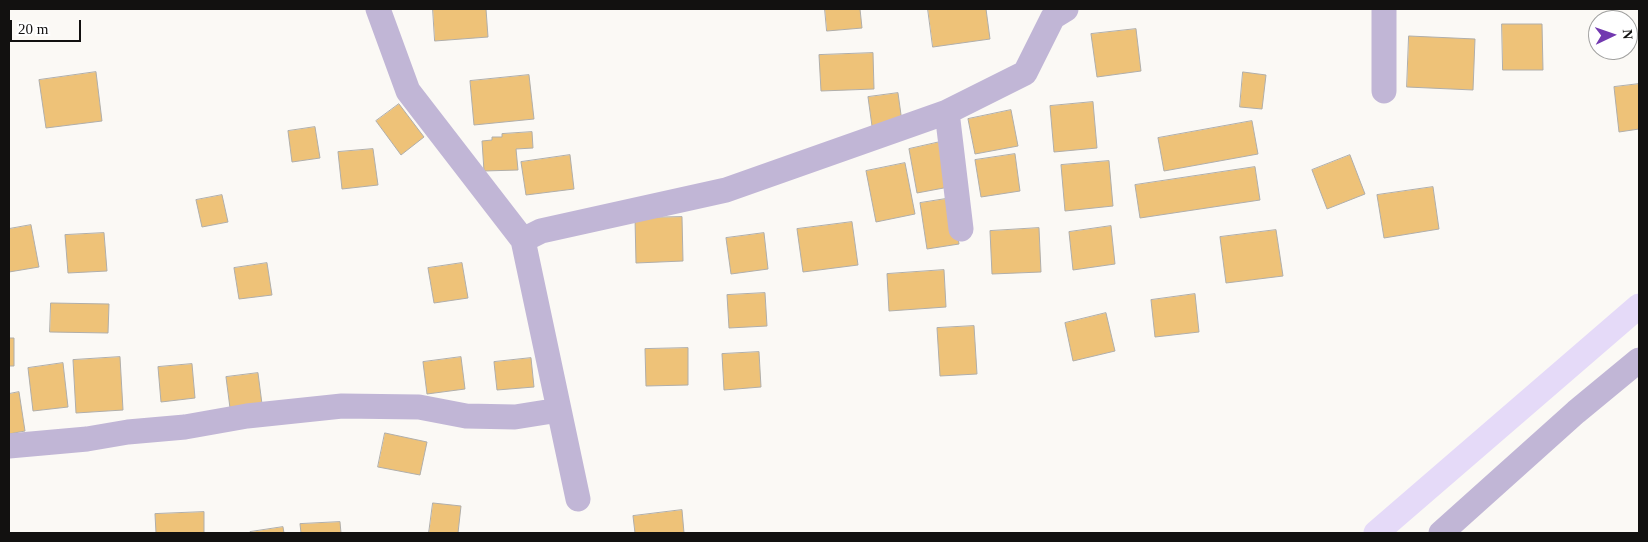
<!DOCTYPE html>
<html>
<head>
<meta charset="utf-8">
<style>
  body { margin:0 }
  #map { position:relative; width:1648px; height:542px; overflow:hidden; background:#fbf9f5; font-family:"Times New Roman",serif }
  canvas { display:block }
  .frame { position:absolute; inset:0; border:10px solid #121110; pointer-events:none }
  .north { position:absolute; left:1588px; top:10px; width:50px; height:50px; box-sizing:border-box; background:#fff; border:1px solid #a0a09f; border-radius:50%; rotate:87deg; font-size:14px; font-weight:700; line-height:20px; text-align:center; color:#121110 }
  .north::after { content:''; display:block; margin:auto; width:18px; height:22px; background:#7239b0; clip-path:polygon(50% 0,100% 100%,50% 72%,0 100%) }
  .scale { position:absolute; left:10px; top:20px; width:71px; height:22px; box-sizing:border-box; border:2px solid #121110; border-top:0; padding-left:6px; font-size:15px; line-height:18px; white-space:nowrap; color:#121110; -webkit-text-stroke:4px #fff; paint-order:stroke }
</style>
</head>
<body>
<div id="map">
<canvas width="1648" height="542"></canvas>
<div class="frame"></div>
<div class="north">N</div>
<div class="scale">20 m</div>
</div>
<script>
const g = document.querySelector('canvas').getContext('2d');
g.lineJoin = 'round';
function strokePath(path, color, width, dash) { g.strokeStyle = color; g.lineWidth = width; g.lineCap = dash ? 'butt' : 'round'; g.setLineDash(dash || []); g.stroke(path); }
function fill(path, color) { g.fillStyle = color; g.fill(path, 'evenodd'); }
const canal = new Path2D(`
  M1376,533l263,-227`);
const building = new Path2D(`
  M433,9h53l2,28 -53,4z
  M825,9h35l2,19 -35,3z
  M928,9h58l4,30 -57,8z
  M1502,24h40l1,46h-40z
  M1136,29l5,42 -44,6 -6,-43z
  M1409,36l66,3 -2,51 -66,-3z
  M873,53l1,36 -53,2 -2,-36z
  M96,72l6,49 -56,7 -7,-48z
  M1243,72l23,3 -4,34 -22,-2z
  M529,75l5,44 -60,6 -4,-44z
  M1639,84v45l-20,3 -5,-45z
  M898,93l4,29 -30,4 -4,-29z
  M1093,102l4,46 -43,4 -4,-46z
  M399,104l25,33 -23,18 -25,-34z
  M1011,110l7,36 -43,8 -7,-35z
  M1252,121l6,33 -94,17 -6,-33z
  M315,127l5,31 -28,4 -4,-31z
  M532,132l1,16 -17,1 2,21 -34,1 -2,-30 10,-1v-3h10v-3z
  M940,142l9,45 -32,6 -8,-44z
  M373,149l5,36 -36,4 -4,-37z
  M1015,154l5,37 -39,6 -6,-37z
  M570,155l4,34 -48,6 -5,-33z
  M1350,155l15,39 -38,15 -15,-39z
  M1109,161l4,45 -48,5 -4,-46z
  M905,163l10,51 -39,8 -10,-51z
  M1255,167l5,33 -120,18 -5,-33z
  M1433,187l6,42 -55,9 -7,-43z
  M222,195l6,27 -26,5 -6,-27z
  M952,198l7,46 -32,5 -7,-46z
  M682,217l1,44 -47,2 -1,-45z
  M852,222l6,43 -55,7 -6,-43z
  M31,225l8,42 -30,5v-43z
  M1111,226l4,38 -42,6 -4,-38z
  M1039,228l2,44 -49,2 -2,-43z
  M1276,230l7,46 -57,7 -6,-46z
  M104,233l3,38 -39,2 -3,-38z
  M764,233l4,36 -37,5 -5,-36z
  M267,263l5,32 -33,4 -5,-31z
  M462,263l6,35 -34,5 -6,-35z
  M944,270l2,37 -57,4 -2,-37z
  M765,293l2,33 -38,2 -2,-33z
  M1195,294l4,38 -44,5 -4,-37z
  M51,303l58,1 -1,29 -58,-1z
  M1106,313l9,38 -42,10 -8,-38z
  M974,326l3,48 -37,2 -3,-48z
  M9,338h5v28h-5z
  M688,348v37l-42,1 -1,-37z
  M759,352l2,35 -37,3 -2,-36z
  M120,357l3,53 -47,3 -3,-53z
  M461,357l4,32 -38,5 -4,-32z
  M531,358l3,29 -37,3 -3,-28z
  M63,363l5,44 -35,4 -5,-43z
  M192,364l3,34 -34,4 -3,-35z
  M258,373l4,31 -32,4 -4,-31z
  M19,392l6,39 -16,3v-40z
  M385,433l42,9 -7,33 -42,-8z
  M433,503l28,3 -3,27h-29z
  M682,510l2,23h-49l-2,-17z
  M204,512v21h-48l-1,-19z
  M340,522l1,11h-40l-1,-9z
  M283,527l1,6h-34v-1z`);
const minor = new Path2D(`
  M378,9l30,82 115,149 55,259
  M1384,91v-82
  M947,112l14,117
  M523,240l18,-9 185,-41 221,-78 78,-39 28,-56 13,-8
  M9,446l78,-7 41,-7 57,-5 62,-11 95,-10 77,1 47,9 49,1 44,-7
  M1441,533l135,-121 63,-52`);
strokePath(canal, '#e5daf8', 25);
fill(building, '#eec278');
strokePath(building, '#b0aeaa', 1);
strokePath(minor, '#c1b6d6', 25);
</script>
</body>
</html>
